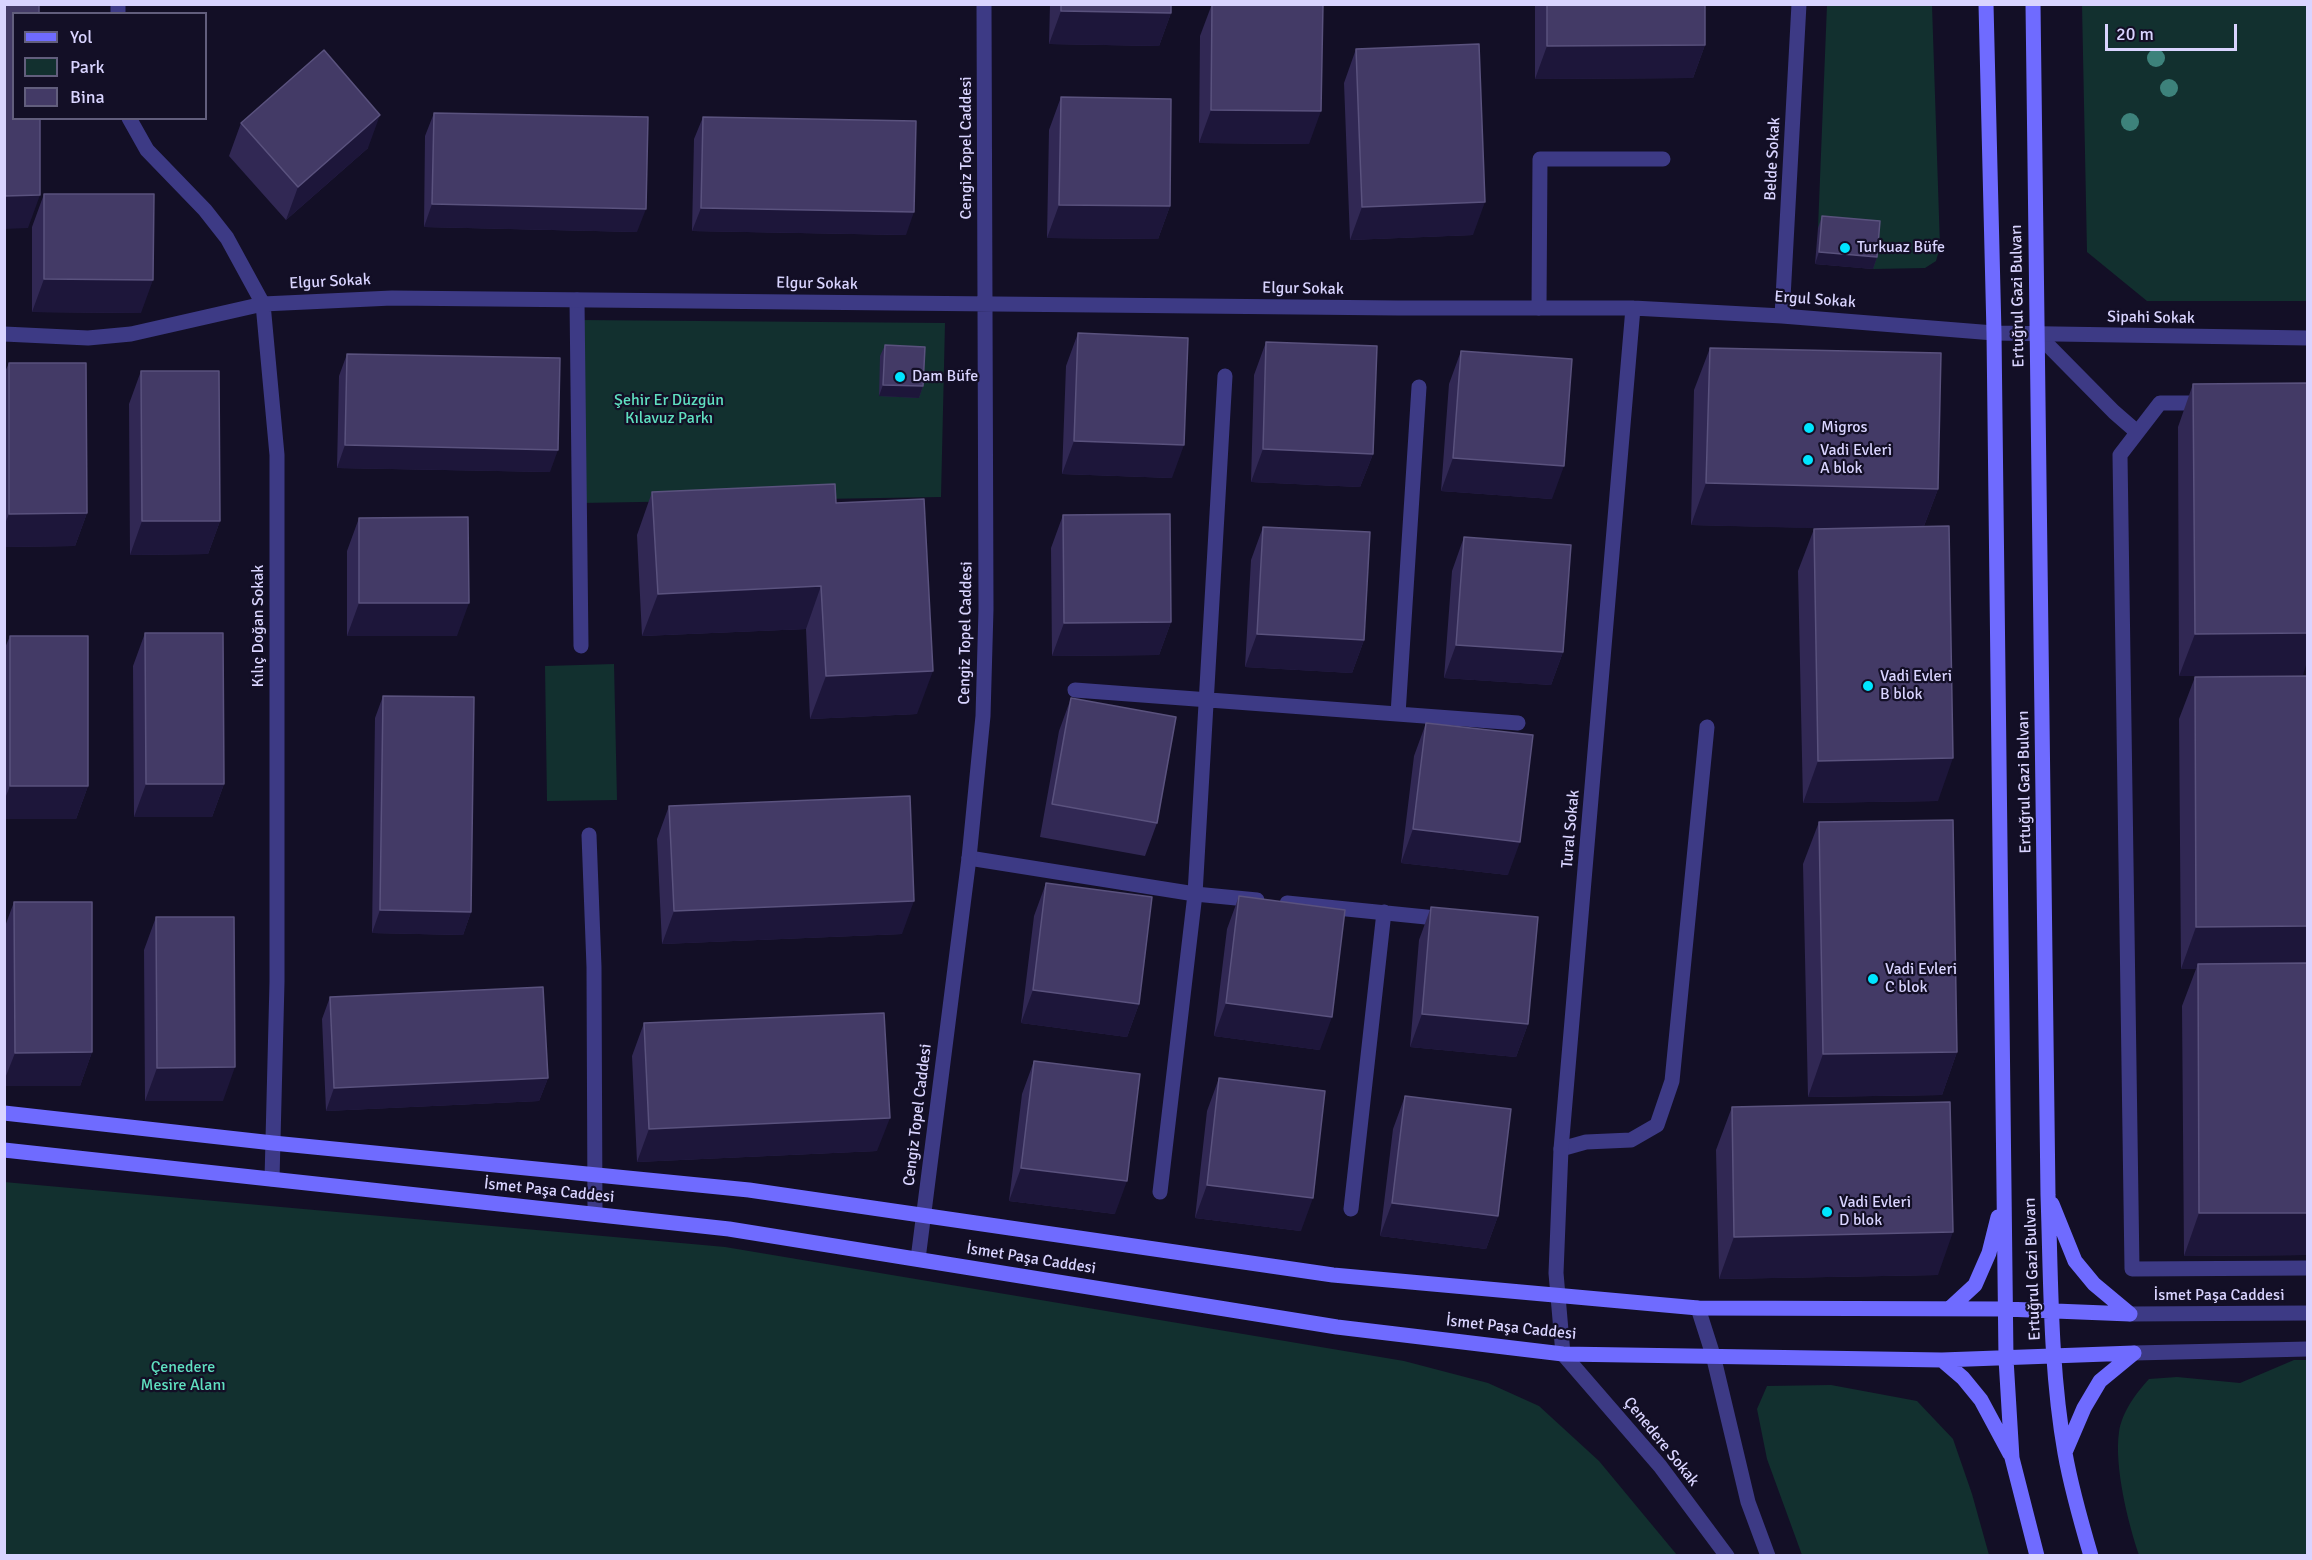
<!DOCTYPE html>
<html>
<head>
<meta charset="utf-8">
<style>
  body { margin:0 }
  #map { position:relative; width:2312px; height:1560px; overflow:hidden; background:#130f26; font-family:Signika,sans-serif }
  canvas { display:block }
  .frame { position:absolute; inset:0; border:6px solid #d9d4ff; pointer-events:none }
  .legend { position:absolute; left:12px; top:12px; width:195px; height:108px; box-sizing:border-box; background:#130f26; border:2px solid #625e7d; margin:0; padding:8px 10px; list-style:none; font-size:18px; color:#d9d4ff }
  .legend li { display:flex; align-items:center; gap:12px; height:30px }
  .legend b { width:30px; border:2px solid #625e7d }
  .scale { position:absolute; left:2105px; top:24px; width:132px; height:27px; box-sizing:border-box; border:3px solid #d9d4ff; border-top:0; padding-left:8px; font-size:18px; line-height:21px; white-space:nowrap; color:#d9d4ff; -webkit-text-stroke:4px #130f26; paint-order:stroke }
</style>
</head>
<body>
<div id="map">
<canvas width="2312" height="1560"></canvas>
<div class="frame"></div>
<ul class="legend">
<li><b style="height:8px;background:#6f6bff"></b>Yol</li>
<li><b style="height:16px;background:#12302f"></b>Park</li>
<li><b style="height:16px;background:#433a66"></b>Bina</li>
</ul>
<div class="scale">20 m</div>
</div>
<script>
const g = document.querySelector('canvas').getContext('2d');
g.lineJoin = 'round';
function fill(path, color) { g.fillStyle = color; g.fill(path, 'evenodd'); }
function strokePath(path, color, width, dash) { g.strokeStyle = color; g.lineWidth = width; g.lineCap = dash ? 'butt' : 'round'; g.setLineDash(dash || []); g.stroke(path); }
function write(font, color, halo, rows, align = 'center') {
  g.font = font + ' Signika,sans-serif'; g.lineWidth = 4.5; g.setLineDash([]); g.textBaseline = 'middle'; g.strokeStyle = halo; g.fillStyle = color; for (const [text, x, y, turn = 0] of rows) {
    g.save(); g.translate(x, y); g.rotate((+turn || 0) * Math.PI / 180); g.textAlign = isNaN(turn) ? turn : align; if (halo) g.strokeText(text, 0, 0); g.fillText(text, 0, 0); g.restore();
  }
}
const green = new Path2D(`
  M1827,5h105l8,242 -4,14 -11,7 -52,1 3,-37 -58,-4z
  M2082,5h225v296h-160l-60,-49z
  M578,320l367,3 -4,174 -361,6z
  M614,664l3,136 -70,1 -2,-135z
  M4,1182l721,65 679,114 84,22 51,23 60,55 78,94h-1672z
  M2294,1360h13v195h-168c-11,-32 -25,-89 -20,-123 3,-20 17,-39 30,-53l28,-2 63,6z
  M1831,1385l86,16 36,38 19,55 17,61h-187l-35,-96 -10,-50 10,-23z`);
const lane = new Path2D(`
  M577,300l4,346
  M1539,308l1,-149h123
  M2037,334l77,78 23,20
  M1225,376l-30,518 62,6
  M2206,403h-46l-40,52 12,814 176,-1
  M1075,690l443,33
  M1398,714l21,-327
  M589,835l5,132 1,247
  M969,858l226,36 -35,298
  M1287,903l159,16
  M1561,1149l25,-7 45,-2 26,-15 15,-44 35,-354
  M1351,1209l33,-297`);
const street = new Path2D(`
  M118,14v-10
  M129,118l18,32 58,60 22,28 36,66 14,151v527l-5,197
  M1633,308l-72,841 -5,124 7,81 97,112 67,90
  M1782,316l17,-312
  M4,334l84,4 43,-4 132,-30 129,-6 1006,10h235l149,8 212,17 314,5
  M918,1259l51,-401 14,-142 3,-107 -2,-605
  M1698,1308l15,47 35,147 20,54
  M2130,1314l178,-1
  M2134,1353l174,-4`);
const secondary = new Path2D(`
  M1986,4l8,329 12,1026 6,99 25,98
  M2033,4l15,1191c3,86 2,173 17,258 6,34 16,69 26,103
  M4,1113l269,30 476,47 584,85 365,33 307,1 125,5
  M4,1150l725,79 608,98 226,27 379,6 192,-7
  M2052,1204l23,57 19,23 36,30
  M1949,1309l26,-24 14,-32 9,-36
  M1942,1360l21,18 18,22 29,54
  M2066,1450l18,-42 16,-27 34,-28`);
const trees = [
  [2156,58],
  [2169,88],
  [2130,122]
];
const wall = new Path2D(`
  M1050,4h121v9l-12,33 -110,-2z
  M1212,4h111l-14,140 -110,-1 1,-107z
  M1535,4h170v41l-12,33 -158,1z
  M1356,49l117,186 -123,5 -6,-157z
  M1061,97l109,109 -12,33 -111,-1 2,-108z
  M434,113l203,119 -213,-5 1,-91z
  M703,117l203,118 -214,-4 2,-92z
  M241,123l127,25 -82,72 -57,-64z
  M44,194l97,119 -109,-1v-85z
  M1822,216l55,41 -4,12 -58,-5 3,-36z
  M1078,333l94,145 -110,-4 4,-108z
  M1266,342l107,112 -13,33 -109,-5 3,-107z
  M885,345l38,41 -4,12 -40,-2 1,-40z
  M1710,348l228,141 -14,37 14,275 -135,2 -5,-232 16,-42 8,-1 -131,-3 3,-135z
  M1461,351l91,148 -111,-8 8,-107z
  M347,354l203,118 -213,-4 2,-92z
  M9,363l78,150 -12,33 -71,1v-173z
  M141,371l79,150 -12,33 -78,1 -1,-151z
  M2193,384l110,291 -124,1 -1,-249z
  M652,492l184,11 81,211 -107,5 -4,-90 -164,7 -5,-101z
  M1063,515l108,107 -12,33 -107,1 -1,-108z
  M359,518l98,118h-110v-85z
  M1263,527l101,113 -12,33 -107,-6 6,-107z
  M1464,537l99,115 -12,33 -107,-7 8,-107z
  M145,633l79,151 -12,33h-78l-1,-151z
  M10,636l78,150 -12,33h-72v-169z
  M2195,677l111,286 1,292 -123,1 -2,-250 14,-37h-15l-2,-250z
  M383,696l88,216 -8,23 -91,-2 3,-215z
  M1071,698l86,125 -12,33 -105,-19 19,-106z
  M1426,723l82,152 -107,-12 13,-107z
  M669,806l233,128 -240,10 -5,-105z
  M1819,822l138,230 -15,43 -134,2 -5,-233z
  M1046,883l93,121 -12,33 -106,-14 13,-107z
  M1239,896l81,154 -106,-14 13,-107z
  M14,902l78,150 -12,34h-76v-157z
  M1431,907l97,117 -12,33 -106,-10 9,-107z
  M156,917l67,184h-78l-1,-151z
  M330,997l218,81 -9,23 -213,10 -4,-92z
  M644,1023l233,128 -240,11 -5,-106z
  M1034,1061l81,153 -106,-13 13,-107z
  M1219,1078l82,153 -106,-13 12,-107z
  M1405,1096l93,120 -12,33 -106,-13 13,-107z
  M1732,1107l206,168 -219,4 -3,-129z`);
const shadedWall = new Path2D(`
  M858,4h49l-1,2z
  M1061,11l110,2 -12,33 -110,-2z
  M1705,45l-12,33 -158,1 12,-33z
  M1211,110l110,1 -12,33 -110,-1z
  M380,115l-12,33 -82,72 12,-33z
  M40,195l-12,33 -24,1v-33z
  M1485,202l-12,33 -123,5 12,-33z
  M432,204l214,5 -9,23 -213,-5z
  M1059,205l111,1 -12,33 -111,-1z
  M701,208l213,4 -8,23 -214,-4z
  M1819,252l58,5 -4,12 -58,-5z
  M44,279l109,1 -12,33 -109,-1z
  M883,385l40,1 -4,12 -40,-2z
  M1074,441l110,4 -12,33 -110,-4z
  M345,445l213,5 -8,22 -213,-4z
  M1263,449l110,5 -13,33 -109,-5z
  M1453,458l111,8 -12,33 -111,-8z
  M1706,483l232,6 -16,42 -231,-6z
  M87,513l-12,33 -71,1v-21l5,-12z
  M142,521h78l-12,33 -78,1z
  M821,586l-15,43 -164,7 16,-42z
  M359,603h110l-12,33h-110z
  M1171,622l-12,33 -107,1 12,-33z
  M2307,633v29l-4,13 -124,1 16,-42z
  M1257,634l107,6 -12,33 -107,-6z
  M1456,645l107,7 -12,33 -107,-7z
  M933,671l-16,43 -107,5 16,-43z
  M1953,758l-15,43 -135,2 15,-42z
  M146,784h78l-12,33h-78z
  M10,786h78l-12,33h-72v-18z
  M1413,829l107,13 -12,33 -107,-12z
  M914,901l-12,33 -240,10 12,-33z
  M380,910l91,2 -8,23 -91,-2z
  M2307,926v33l-3,9 -106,-4 -2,5h-15l15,-42z
  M1033,990l106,14 -12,33 -106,-14z
  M1226,1003l106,14 -12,33 -106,-14z
  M1422,1014l106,10 -12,33 -106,-10z
  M92,1052l-12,34h-76v-5l11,-28z
  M1957,1052l-15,43 -134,2 15,-43z
  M235,1067l-12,34h-78l12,-33z
  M548,1078l-9,23 -213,10 8,-23z
  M890,1118l-13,33 -240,11 12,-33z
  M1021,1168l106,13 -12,33 -106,-13z
  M1207,1185l106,13 -12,33 -106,-13z
  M1392,1203l106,13 -12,33 -106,-13z
  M2199,1213h108v42l-123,1z
  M1953,1232l-15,43 -219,4 15,-42z`);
const building = new Path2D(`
  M4,4h35v10h-25v104h26v77l-36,1z
  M1061,4h110v9l-110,-2z
  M1212,4h111l-2,107 -110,-1z
  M1547,4h158v41l-158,1z
  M1479,44l6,158 -123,5 -6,-158z
  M324,50l56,65 -82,72 -57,-64z
  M1061,97l110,2 -1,107 -111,-1z
  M434,113l214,4 -2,92 -214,-5z
  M703,117l213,4 -2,91 -213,-4z
  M44,194h110l-1,86 -109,-1z
  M1822,216l58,5 -3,36 -58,-5z
  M1078,333l110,5 -4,107 -110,-4z
  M1266,342l111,4 -4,108 -110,-5z
  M885,345l40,2 -2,39 -40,-1z
  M1710,348l231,5 -3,136 -232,-6z
  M1461,351l111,8 -8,107 -111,-8z
  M347,354l213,4 -2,92 -213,-5z
  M9,363h77l1,150 -78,1z
  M141,371h78l1,150h-78z
  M2307,383v250l-112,1 -2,-250z
  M835,484l1,19 88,-4 9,172 -107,5 -5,-90 -163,8 -6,-102z
  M1170,514l1,108 -107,1 -1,-108z
  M468,517l1,86h-110v-85z
  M1949,526l4,232 -135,3 -4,-232z
  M1263,527l107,5 -6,108 -107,-6z
  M1464,537l107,8 -8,107 -107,-7z
  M145,633h78l1,151h-78z
  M10,636h78v150h-78z
  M2307,676v250l-111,1 -1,-250z
  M383,696l91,1 -3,215 -91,-2z
  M1071,698l105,19 -19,106 -105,-19z
  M1426,723l107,12 -13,107 -107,-13z
  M910,796l4,105 -240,10 -5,-105z
  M1953,820l4,232 -134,2 -4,-232z
  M1046,883l106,14 -13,107 -106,-14z
  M1239,896l106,14 -13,107 -106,-14z
  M14,902h78v150l-77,1z
  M1431,907l107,10 -10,107 -106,-10z
  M156,917h78l1,150 -78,1z
  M2307,963v250h-108l-1,-249z
  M543,987l5,91 -214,10 -4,-91z
  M884,1013l6,105 -241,11 -5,-106z
  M1034,1061l106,13 -13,107 -106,-13z
  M1219,1078l106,13 -12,107 -106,-13z
  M1405,1096l106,13 -13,107 -106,-13z
  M1950,1102l3,130 -219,5 -2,-130z`);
const markers = [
  [1845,248,6,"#00e5ff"],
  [900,377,6,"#00e5ff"],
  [1809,428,6,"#00e5ff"],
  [1808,460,6,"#00e5ff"],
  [1868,686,6,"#00e5ff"],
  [1873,979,6,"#00e5ff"],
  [1827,1212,6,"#00e5ff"]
];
const streetNames = [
  ["Cengiz Topel Caddesi",967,148,-90],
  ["Belde Sokak",1773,159,-87],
  ["Elgur Sokak",330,282,-3],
  ["Elgur Sokak",817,284,1],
  ["Elgur Sokak",1303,289,1],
  ["Ertuğrul Gazi Bulvarı",2018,296,-91],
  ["Ergul Sokak",1815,300,4],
  ["Sipahi Sokak",2151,318,1],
  ["Kılıç Doğan Sokak",259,626,-90],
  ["Cengiz Topel Caddesi",966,633,-89],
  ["Ertuğrul Gazi Bulvarı",2025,782,-91],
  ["Tural Sokak",1571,829,-85],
  ["Cengiz Topel Caddesi",918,1115,-83],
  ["İsmet Paşa Caddesi",549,1191,6],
  ["İsmet Paşa Caddesi",1031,1259,9],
  ["Ertuğrul Gazi Bulvarı",2033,1269,-92],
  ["İsmet Paşa Caddesi",2219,1296],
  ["İsmet Paşa Caddesi",1511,1328,6],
  ["Çenedere Sokak",1661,1442,51]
];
const poiNames = [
  ["Turkuaz Büfe",1857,248],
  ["Dam Büfe",912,377],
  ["Migros",1821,428],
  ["Vadi Evleri",1820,451],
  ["A blok",1820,469],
  ["Vadi Evleri",1880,677],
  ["B blok",1880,695],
  ["Vadi Evleri",1885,970],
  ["C blok",1885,988],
  ["Vadi Evleri",1839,1203],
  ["D blok",1839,1221]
];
const parkNames = [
  ["Şehir Er Düzgün",669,401],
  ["Kılavuz Parkı",669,419],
  ["Çenedere",183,1368],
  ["Mesire Alanı",183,1386]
];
fill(green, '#12302f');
strokePath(lane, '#3d3a85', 15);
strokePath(street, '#3d3a85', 15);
strokePath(secondary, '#6f6bff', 15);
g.fillStyle = '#3d827b';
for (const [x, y] of trees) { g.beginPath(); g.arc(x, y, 9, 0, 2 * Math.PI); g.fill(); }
fill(wall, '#312854');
fill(shadedWall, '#1d163a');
fill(building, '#433a66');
strokePath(building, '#5a527e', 1.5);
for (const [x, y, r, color] of markers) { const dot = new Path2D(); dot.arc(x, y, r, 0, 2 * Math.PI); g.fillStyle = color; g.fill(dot); strokePath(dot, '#130f26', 2); }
write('16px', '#d9d4ff', '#130f26', streetNames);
write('16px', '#d9d4ff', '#130f26', poiNames, 'left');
write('16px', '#5fe0c0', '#130f26', parkNames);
</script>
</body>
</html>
